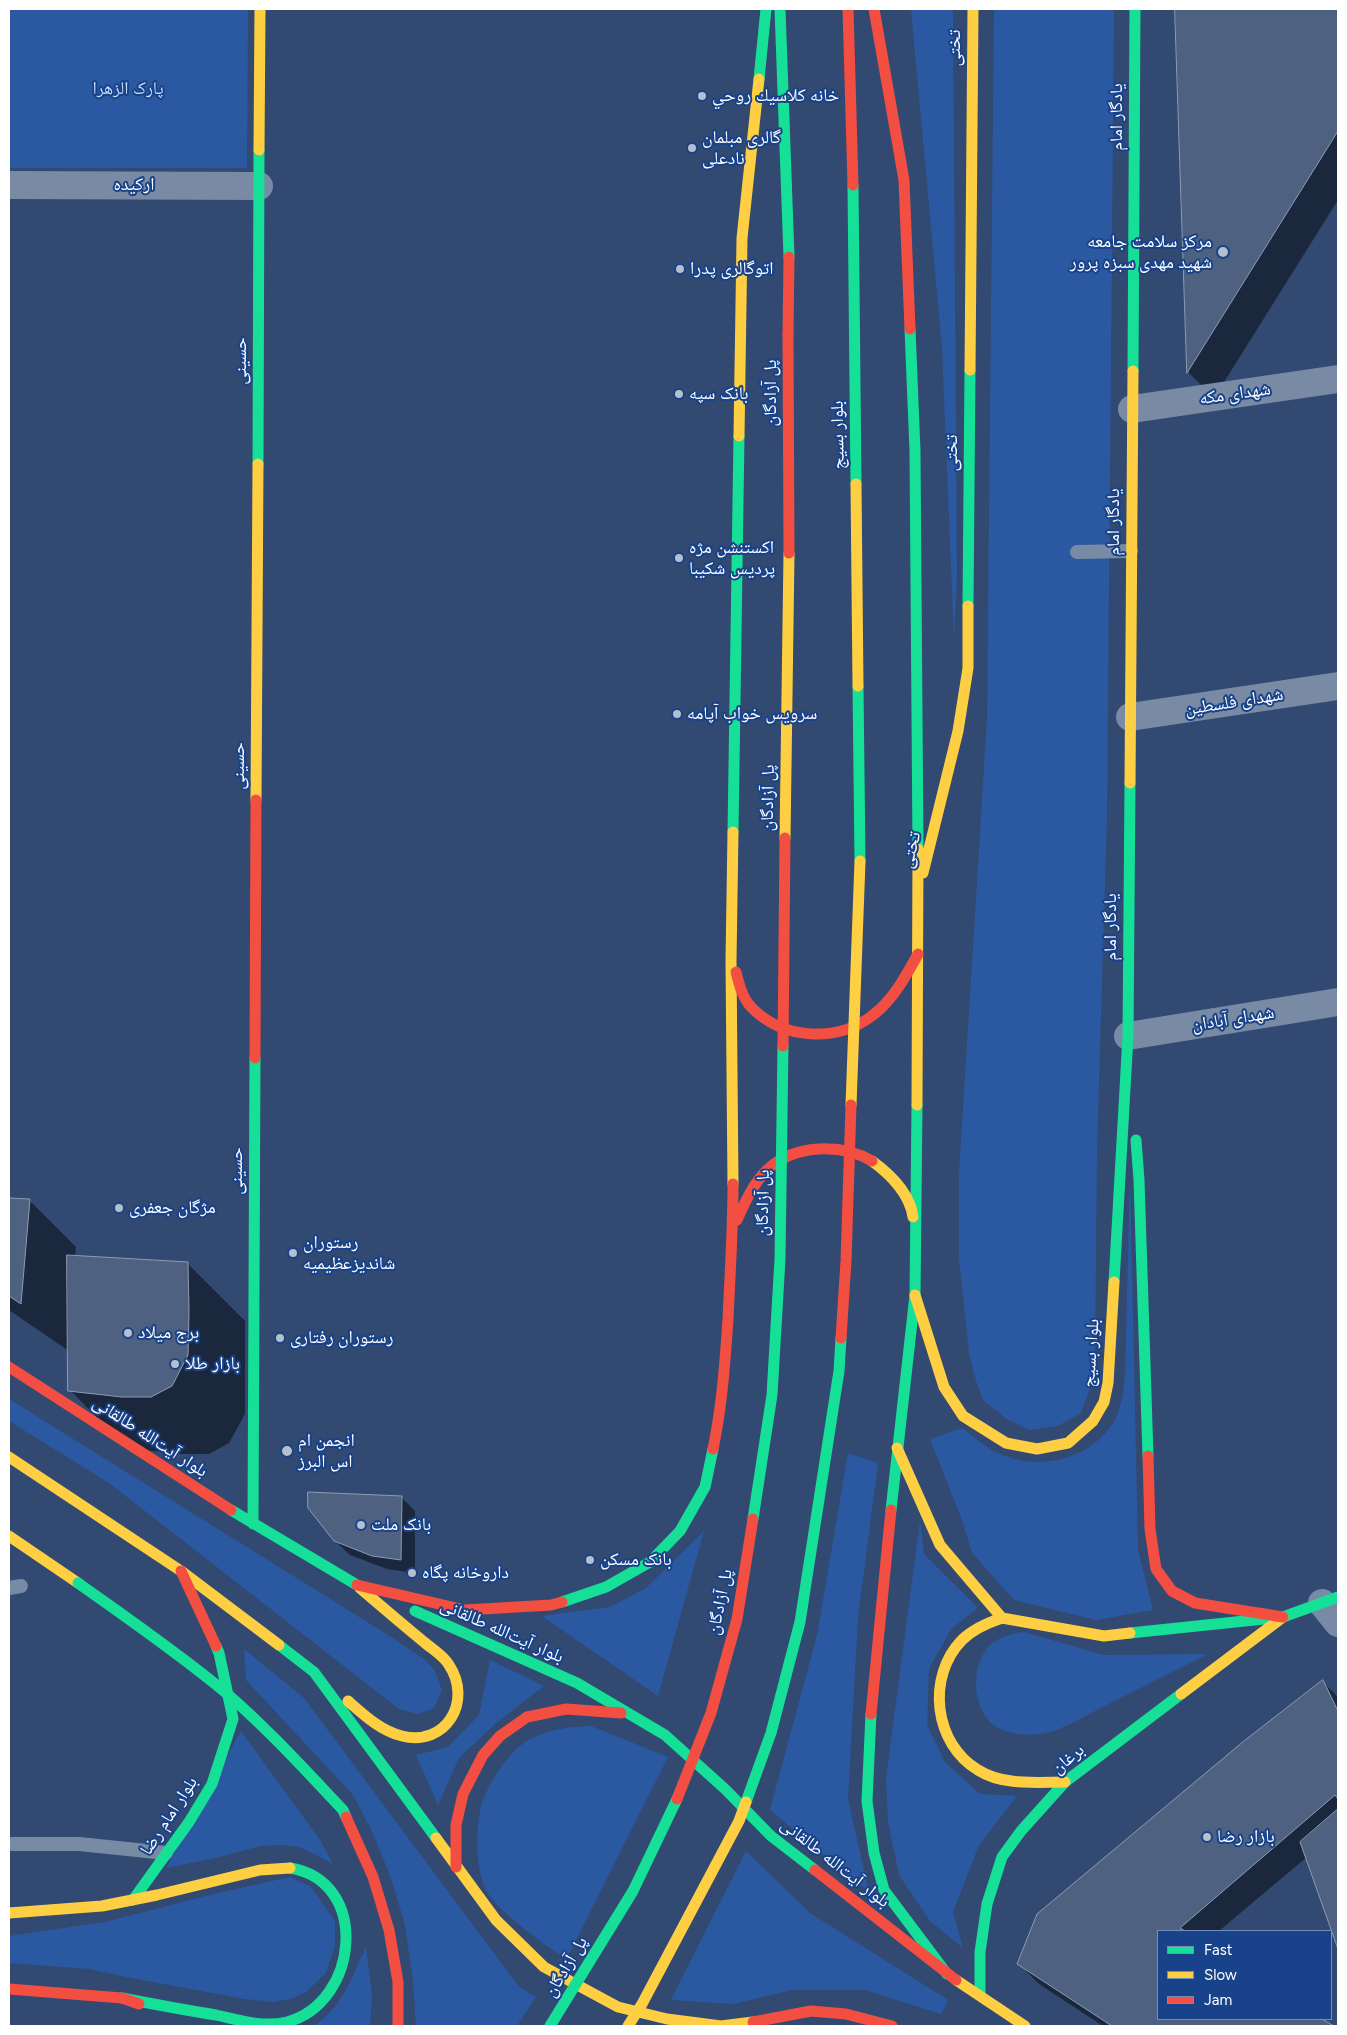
<!DOCTYPE html>
<html>
<head>
<meta charset="utf-8">
<style>
  body { margin:0 }
  #map { position:relative; width:1347px; height:2035px; overflow:hidden; background:#324971; font-family:Figtree,sans-serif }
  canvas { display:block }
  .frame { position:absolute; inset:0; border:10px solid #fff; pointer-events:none }
  .legend { position:absolute; left:1157px; top:1930px; width:175px; height:90px; box-sizing:border-box; background:#18438b; border:1px solid #748eb9; margin:0; padding:6px 9px; list-style:none; font-size:15px; color:#fff }
  .legend li { display:flex; align-items:center; gap:10px; height:25px }
  .legend b { width:25px; border:1px solid #748eb9 }
</style>
</head>
<body>
<div id="map">
<canvas width="1347" height="2035"></canvas>
<div class="frame"></div>
<ul class="legend">
<li><b style="height:6px;background:#16e098"></b>Fast</li>
<li><b style="height:6px;background:#ffcf43"></b>Slow</li>
<li><b style="height:6px;background:#f24e42"></b>Jam</li>
</ul>
</div>
<script>
const g = document.querySelector('canvas').getContext('2d');
g.lineJoin = 'round';
function fill(path, color) { g.fillStyle = color; g.fill(path, 'evenodd'); }
function strokePath(path, color, width, dash) { g.strokeStyle = color; g.lineWidth = width; g.lineCap = dash ? 'butt' : 'round'; g.setLineDash(dash || []); g.stroke(path); }
function write(font, color, halo, rows, align = 'center') {
  g.font = font + ' Figtree,"Noto Naskh Arabic",sans-serif'; g.lineWidth = 4; g.setLineDash([]); g.textBaseline = 'middle'; g.strokeStyle = halo; g.fillStyle = color; for (const [text, x, y, turn = 0] of rows) {
    g.save(); g.translate(x, y); g.rotate((+turn || 0) * Math.PI / 180); g.textAlign = isNaN(turn) ? turn : align; if (halo) g.strokeText(text, 0, 0); g.fillText(text, 0, 0); g.restore();
  }
}
const green = new Path2D(`
  M9,9h239l-1,159h-238z
  M911,9h42l4,567 -3,63 -12,-291z
  M994,9h120l-7,807 -10,332 -2,205 -4,33 -10,27 -23,13 -29,4 -21,-10 -25,-20 -7,-19 -7,-28 -10,-94v-85l28,-456z
  M1130,1175l8,375 15,60 -57,10 -82,-20 -42,-47 -10,-33 -32,-81 32,-11c12,8 24,21 38,26 38,17 87,6 111,-28 10,-14 12,-33 14,-48z
  M9,1399l376,234 39,26 11,12 7,19 -8,18 -16,6 -19,-5 -290,-226 -100,-62z
  M848,1453l30,10 -20,154 -10,182 21,93 -99,-82 47,-175z
  M920,1521l4,33 54,54 -27,21 -22,40 -2,56 18,37 35,32 37,2 -38,49 -26,67 10,36 -33,-27 -31,-46 -11,-54 -2,-43z
  M704,1531l-46,165 -116,-80 68,-9 36,-19z
  M1024,1632l80,23 104,-1c-36,18 -72,36 -109,55 -16,8 -40,23 -59,25 -13,2 -32,0 -44,-7 -27,-18 -27,-74 3,-88 8,-4 16,-6 25,-7z
  M244,1649l60,49 215,289 17,10 -19,29h-101l-3,-45 -8,-56 -14,-47 -18,-45 -20,-38 -107,-115z
  M490,1660l54,26 -48,37 -37,35 -21,47 -22,-50 32,-8 31,-32z
  M591,1726l77,31 -102,203c-22,-17 -68,-47 -80,-70 -11,-22 -11,-67 -3,-90 8,-21 28,-52 49,-62 19,-9 37,-11 59,-12z
  M241,1731l79,109 13,24 -33,-17 -20,-2 -19,1 -50,13 -45,9z
  M746,1851l64,62 138,87 -7,14 -76,-24h-73l-59,14 -62,-4z
  M290,1877l21,10 24,34v24l-9,28 -20,19 -15,7 -18,3 -28,-3 -114,-21 -41,-9 -81,-6v-27l96,-14 117,-30z
  M366,1947l6,47 -2,32h-57c29,-17 39,-50 53,-79z`);
const shadow = new Path2D(`
  M1176,9h162v191l-124,198 -25,-25z
  M9,1199l20,1 47,47 -1,10 113,7 57,57v93l-16,29 -20,11h-29l-53,-6 -57,-58 -1,-39 -60,-41z
  M401,1497l14,14v62l-28,-4 -37,-14 -15,-14z
  M1323,1682l15,15v248l-31,-88 -88,74h-61v88h162l11,7h-228l-64,-42 -20,-20z`);
const building = new Path2D(`
  M1175,9h163v122l-151,242z
  M9,1198l21,1 -9,105 -12,-8z
  M67,1255l121,7 1,49 -1,44 -16,31 -21,11h-29l-54,-6z
  M308,1492l94,4 -1,64 -29,-4 -38,-15 -26,-33z
  M1323,1680l15,31v88l-3,-4 -155,133 5,3h-27v88h164l12,7h-222l-95,-62 20,-50 207,-173z
  M1338,1809v140l-38,-107z`);
const lane = new Path2D(`
  M1077,552l54,-1
  M9,1588l12,-2
  M9,1844h70l87,9`);
const street = new Path2D(`
  M9,185l250,1
  M1132,409l206,-30
  M1130,717l208,-31
  M1128,1036l210,-34
  M1322,1603l16,20`);
const fast = new Path2D(`
  M780,9l9,248
  M759,79l7,-70
  M853,185l3,299
  M910,329l5,122 3,398
  M1133,371l2,-362
  M258,464l1,-314
  M968,606l2,-236
  M858,686l2,175
  M733,832l6,-396
  M1136,1140l3,40 9,276
  M1114,1282l14,-246 2,-253
  M231,1510l126,75 16,7
  M891,1510l24,-215 2,-190
  M253,1524l2,-466
  M562,1602l44,-15 44,-25 30,-31 25,-44 8,-38
  M415,1611l162,72 88,52 60,54 46,47 44,34
  M1130,1633l153,-16 55,-20
  M279,1645l35,27 122,166
  M871,1714l-4,87 7,52 10,37 63,84
  M133,1900l56,-78 23,-38 21,-65 -14,-66 -3,-7
  M980,1995v-43l7,-48 15,-47 19,-26 44,-49 116,-88
  M122,1998c31,6 62,12 94,17 23,5 47,13 71,7 72,-19 84,-141 3,-154`);
const slow = new Path2D(`
  M259,150l1,-141
  M970,370l3,-361
  M739,436l3,-198 17,-159
  M856,484l2,202
  M1130,783l3,-412
  M256,800l2,-336
  M923,873l35,-142 10,-63v-62
  M917,1105l1,-256
  M872,1161c18,13 38,33 41,56
  M733,1184l-2,-223 2,-129
  M915,1295l29,92 19,29 43,27 31,6 31,-6 25,-22 11,-19 4,-19 6,-101
  M897,1448l43,97 62,73 102,18 26,-3
  M9,1457l172,114 98,74
  M9,1536l69,47
  M1002,1618c-15,5 -29,11 -40,22 -36,37 -28,104 16,130 25,16 59,12 87,12
  M1181,1694l102,-77
  M348,1701c16,14 33,30 54,35 44,11 71,-35 47,-71 -5,-9 -17,-16 -25,-23 -22,-18 -43,-36 -64,-54
  M436,1838l60,82 48,47 74,40 49,12 54,7 32,-4
  M9,1913l93,-7 55,-11 103,-25 30,-2
  M956,1980l69,46`);
const jam = new Path2D(`
  M848,9l5,176
  M874,9l30,171 6,149
  M788,334l1,-77
  M736,972c3,12 6,25 15,35 32,33 87,36 122,8 20,-15 33,-39 45,-61
  M255,1058l1,-258
  M737,1220c8,-18 16,-36 30,-50 27,-26 74,-27 105,-9
  M9,1367l222,143
  M713,1449c9,-43 12,-86 15,-130 2,-45 5,-90 5,-135
  M1148,1456l2,73 6,40 16,22 23,12 88,14
  M181,1571l35,75
  M357,1585l108,25 86,-5 11,-3
  M871,1714l20,-204
  M456,1867v-42l7,-31 20,-39 17,-19 27,-19 39,-8 55,4
  M815,1870l141,110
  M9,1989l113,9 17,6
  M753,2022l58,-11 35,3 46,12`);
const fastBridge = new Path2D(`
  M753,1519l19,-124 8,-136 3,-213
  M78,1583c49,35 100,70 147,109 42,36 80,78 118,118l3,7
  M746,1802l25,-69 29,-111 39,-251 2,-33
  M550,2026l83,-135 44,-92`);
const slowBridge = new Path2D(`
  M785,838l4,-285
  M851,1105l9,-244
  M628,2026l14,-22 97,-183 7,-19`);
const jamBridge = new Path2D(`
  M788,334l1,219
  M783,1046l2,-208
  M841,1338l5,-77 5,-156
  M677,1799l34,-86 26,-94 16,-100
  M346,1817l27,60 16,53 9,52v44`);
const markers = [
  [702,96,5,"#b7bfcd"],
  [692,148,5,"#b7bfcd"],
  [1223,252,6,"#b7bfcd"],
  [680,269,5,"#b7bfcd"],
  [679,394,5,"#b7bfcd"],
  [679,558,5,"#b7bfcd"],
  [677,714,5,"#b7bfcd"],
  [119,1208,5,"#b7bfcd"],
  [293,1253,5,"#b7bfcd"],
  [128,1333,5,"#b7bfcd"],
  [280,1338,5,"#b7bfcd"],
  [175,1364,5,"#b7bfcd"],
  [287,1451,6,"#b7bfcd"],
  [361,1525,5,"#b7bfcd"],
  [590,1560,5,"#b7bfcd"],
  [412,1573,5,"#b7bfcd"],
  [1207,1837,5,"#b7bfcd"]
];
const streetNames = [
  ["تختی",955,48,-90],
  ["یادگار امام",1117,117,-90],
  ["ارکیده",134,185],
  ["حسینی",241,361,-90],
  ["پل آزادگان",771,393,-90],
  ["شهدای مکه",1235,394,-8],
  ["بلوار بسیج",838,435,-91],
  ["تختی",952,453,-90],
  ["یادگار امام",1114,522,-90],
  ["شهدای فلسطین",1234,702,-9],
  ["حسینی",239,766,-90],
  ["پل آزادگان",768,798,-89],
  ["تختی",911,850,-76],
  ["یادگار امام",1111,927,-90],
  ["شهدای آبادان",1233,1019,-9],
  ["حسینی",237,1171,-90],
  ["پل آزادگان",763,1203,-89],
  ["بلوار بسیج",1091,1353,-86],
  ["بلوار آیت‌الله طالقانی",150,1437,33],
  ["پل آزادگان",720,1602,-78],
  ["بلوار آیت‌الله طالقانی",502,1631,24],
  ["برغان",1068,1759,-39],
  ["بلوار امام رضا",169,1816,-57],
  ["بلوار آیت‌الله طالقانی",835,1863,38],
  ["پل آزادگان",566,1967,-59]
];
const parkNames = [
  ["پارک الزهرا",128,89]
];
const poiNames = [
  ["خانه كلاسيك روحي",712,96],
  ["گالری مبلمان",702,138],
  ["نادعلی",702,159],
  ["مرکز سلامت جامعه",1212,242,"right"],
  ["شهید مهدی سبزه پرور",1212,263,"right"],
  ["اتوگالری پدرا",690,269],
  ["بانک سپه",689,394],
  ["اکستنشن مژه",689,548],
  ["پردیس شکیبا",689,569],
  ["سرویس خواب آپامه",687,714],
  ["مژگان جعفری",129,1208],
  ["رستوران",303,1243],
  ["شاندیزعظیمیه",303,1264],
  ["برج میلاد",138,1333],
  ["رستوران رفتاری",290,1338],
  ["بازار طلا",185,1364],
  ["انجمن ام",298,1441],
  ["اس البرز",298,1462],
  ["بانک ملت",371,1525],
  ["بانک مسکن",600,1560],
  ["داروخانه پگاه",422,1573],
  ["بازار رضا",1217,1837]
];
fill(green, '#2b59a1');
fill(shadow, '#0007');
fill(building, '#4e6181');
strokePath(building, '#8d9cb3', 1);
strokePath(lane, '#798aa5', 14);
strokePath(street, '#798aa5', 28);
strokePath(fast, '#16e098', 11);
strokePath(slow, '#ffcf43', 11);
strokePath(jam, '#f24e42', 11);
strokePath(fastBridge, '#16e098', 11);
strokePath(slowBridge, '#ffcf43', 11);
strokePath(jamBridge, '#f24e42', 11);
for (const [x, y, r, color] of markers) { const dot = new Path2D(); dot.arc(x, y, r, 0, 2 * Math.PI); g.fillStyle = color; g.fill(dot); strokePath(dot, '#18438b', 2); }
write('18px', '#fff', '#18438b', streetNames);
write('18px', '#c7dbfa', '#18438b', parkNames);
write('18px', '#fff', '#18438b', poiNames, 'left');
</script>
</body>
</html>
